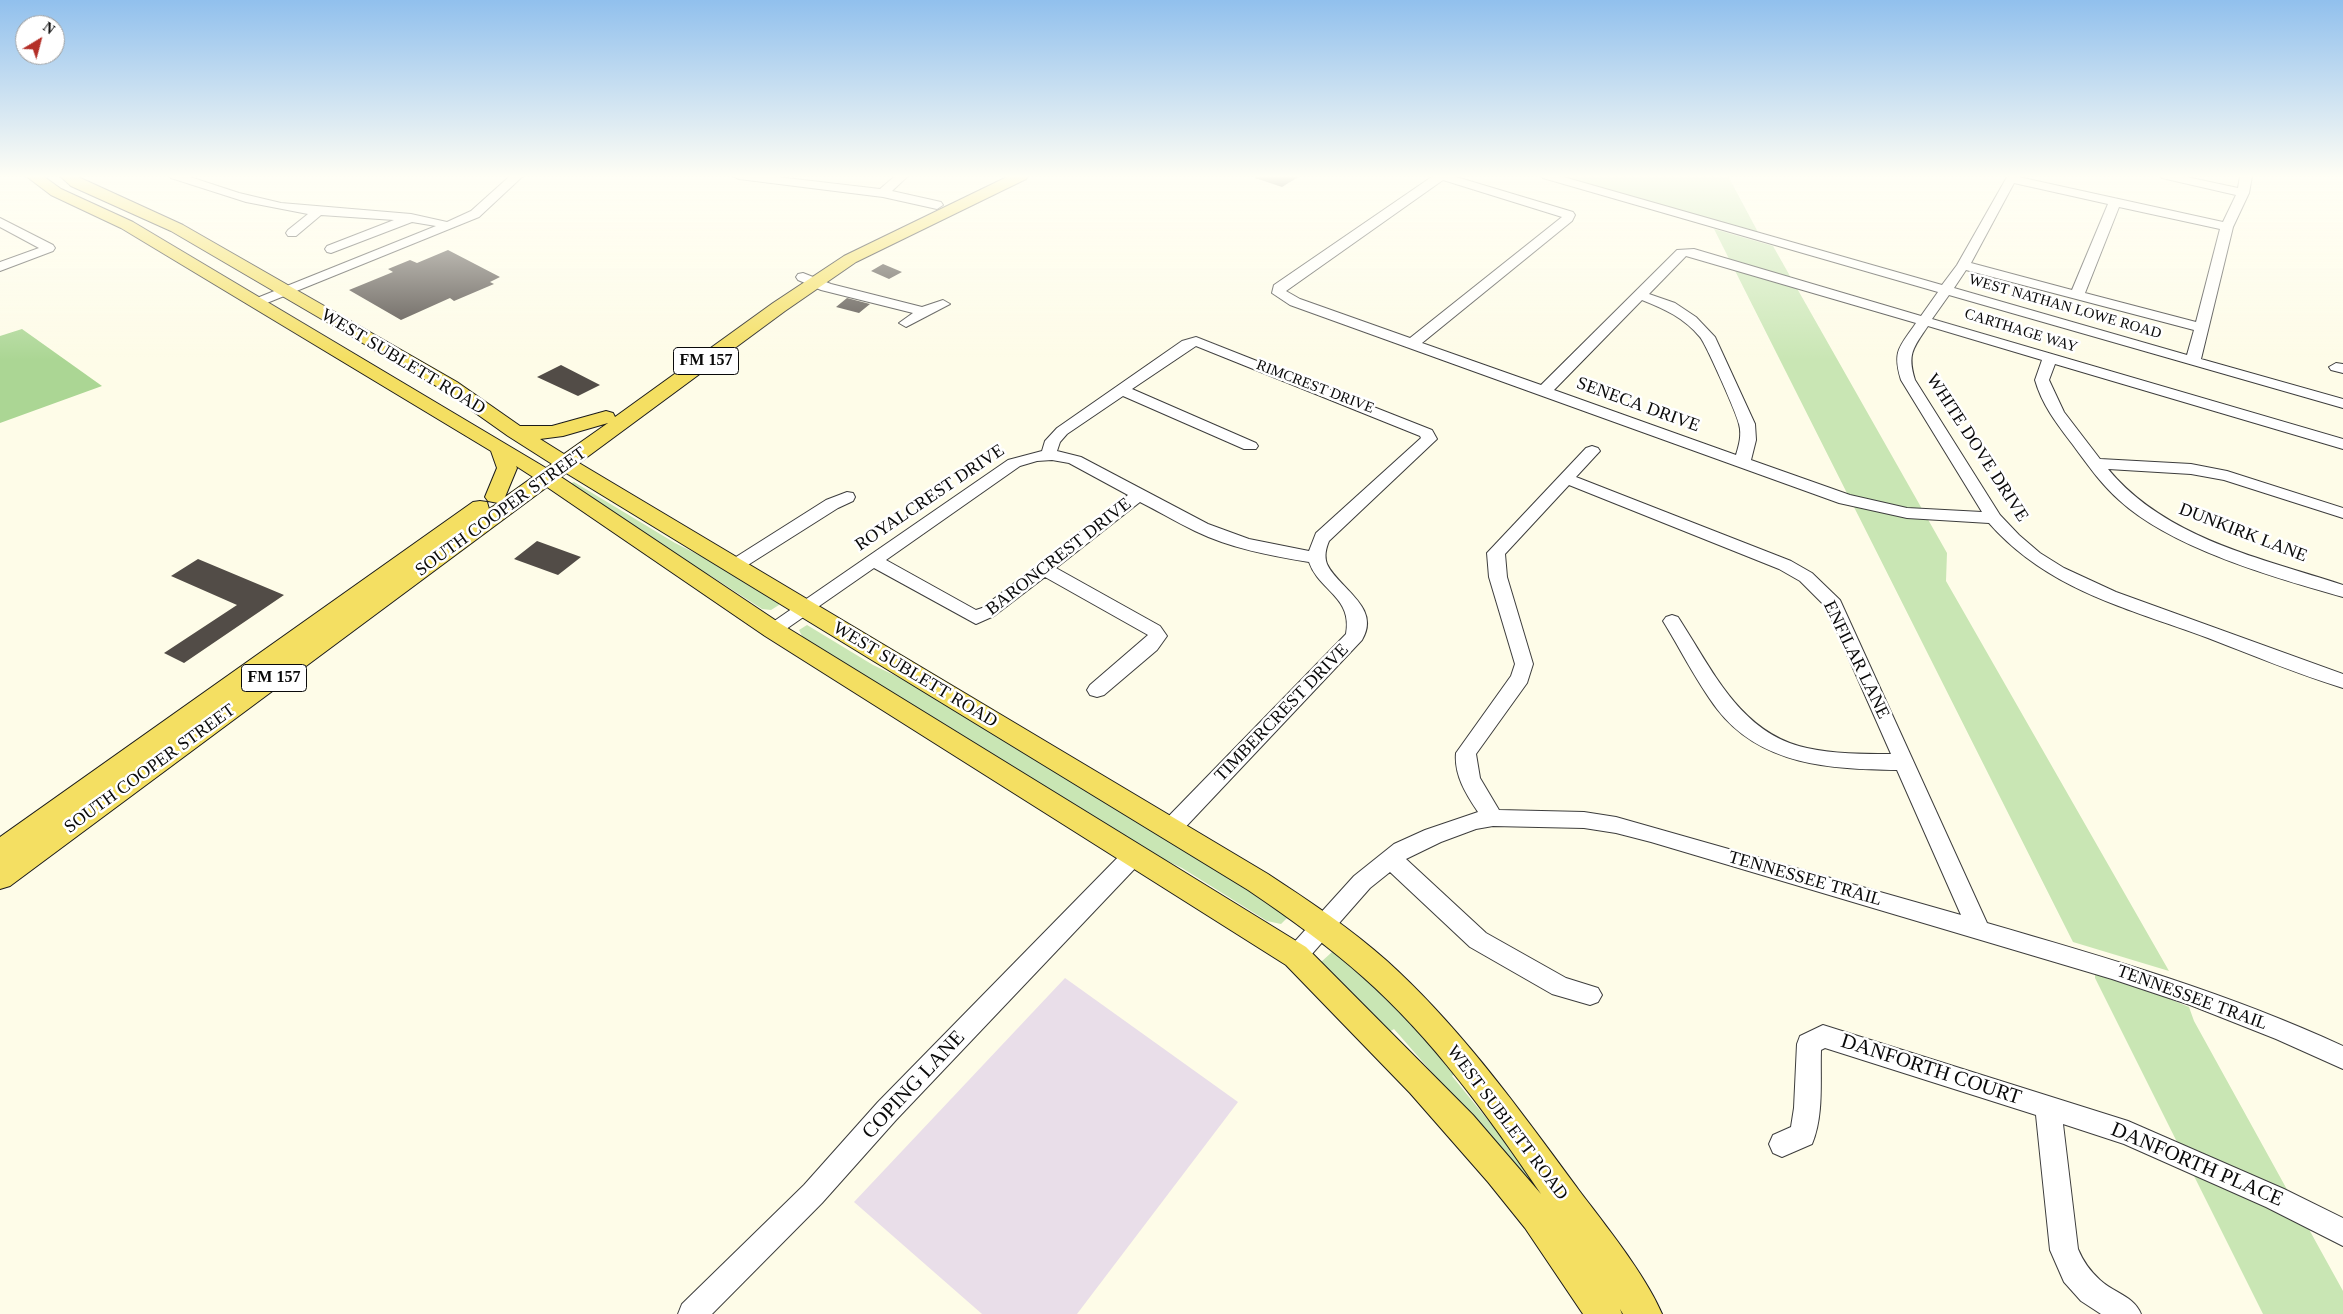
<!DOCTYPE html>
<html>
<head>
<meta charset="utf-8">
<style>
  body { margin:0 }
  #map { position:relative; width:2343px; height:1314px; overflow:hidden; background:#fefce8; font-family:"Times New Roman",serif }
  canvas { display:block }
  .north { position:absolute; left:15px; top:15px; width:50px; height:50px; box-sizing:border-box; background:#fff; border:1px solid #9d9d9d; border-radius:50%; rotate:37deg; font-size:14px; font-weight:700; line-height:20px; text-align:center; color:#0a0a0a }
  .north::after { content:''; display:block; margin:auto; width:18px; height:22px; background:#b42f28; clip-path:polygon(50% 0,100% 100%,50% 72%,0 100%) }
</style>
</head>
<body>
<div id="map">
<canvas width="2343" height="1314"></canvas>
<div class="north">N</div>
</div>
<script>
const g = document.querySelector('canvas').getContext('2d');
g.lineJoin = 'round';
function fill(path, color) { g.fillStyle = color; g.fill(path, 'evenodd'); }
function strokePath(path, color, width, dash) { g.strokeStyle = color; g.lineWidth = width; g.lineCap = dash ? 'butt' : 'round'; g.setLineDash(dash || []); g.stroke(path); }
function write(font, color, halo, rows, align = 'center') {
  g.font = font + ' "Times New Roman",serif'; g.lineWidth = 5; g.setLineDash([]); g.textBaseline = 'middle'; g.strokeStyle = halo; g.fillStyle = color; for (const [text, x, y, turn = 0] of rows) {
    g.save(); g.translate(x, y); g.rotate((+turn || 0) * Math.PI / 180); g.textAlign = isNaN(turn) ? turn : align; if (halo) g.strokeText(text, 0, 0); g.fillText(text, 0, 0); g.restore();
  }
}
const industrial = new Path2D(`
  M1065,978l173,124 -161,212h-95l-128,-112z`);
const green = new Path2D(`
  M1559,176h169l31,58z
  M1714,229l59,17 174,307 -1,28 223,390 -96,-29z
  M574,482l101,61 42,21 61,37 1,4 -8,5 -9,-1 -51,-33 -46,-25 -98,-66z
  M807,625l66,40 44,21 319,192 52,39 -7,7 -14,-3 -85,-53 -23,-11 -355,-217 -5,-10z
  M1332,952l19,8 107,110 -6,6 114,140 27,41 -199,-228 -7,4 -66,-71z
  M2095,972l63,22 31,13 5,14 149,270v23h-80l-168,-336z`);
const forest = new Path2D(`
  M22,329l80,57 -102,37v-87z`);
const building = new Path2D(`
  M1256,176h44l-18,11 -27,-9z
  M448,250l52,27 -10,5 4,2 -40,17 -4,-3 -49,22 -52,-30 44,-18 -5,-3 22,-9 7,3z
  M883,264l19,8 -13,7 -18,-8z
  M847,298l23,6 -11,9 -23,-6z
  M561,365l39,20 -22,11 -41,-19z
  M537,541l44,16 -23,18 -44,-16z
  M198,559l86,36 -100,68 -20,-10 73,-48 -66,-29z`);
const minor = new Path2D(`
  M169,176h18l52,17 42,10 130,11 36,8 24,-11 39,-35h13l-44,41 -222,90 -5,-1 -2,-3 2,-3 184,-74 -24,-4 -81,31 -4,-1 -2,-3 2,-3 67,-26 -73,-5 -25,21h-8l-2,-3 2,-3 20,-16 -62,-12 -75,-24z
  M733,176h36l111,13 15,-13h13l-16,15 49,11 2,3 -6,4 -54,-12 -144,-18z
  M1433,176h20l120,36 2,3 -3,6 -150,122 119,42 136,-135 17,-1 227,67 17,-24 -395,-114 -2,-2h19l382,109 15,-20 50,-88 7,-1 209,46 13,-27 -74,-17 -2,-2h22l56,12 2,-12h12l-3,17 -16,34 -32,132 142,40v9l-394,-113 -17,24 411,120v10l-288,-85 -6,16 15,32 36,47 91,5 36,7 116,37v10l-119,-38 -33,-6 -83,-5c58,70 153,89 235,116v12c-68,-19 -172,-49 -224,-97 -18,-16 -32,-36 -46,-55 -16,-21 -31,-40 -38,-65l7,-20 -114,-34c-15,22 -21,28 -13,54l85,135 19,20 21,18 24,15 52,24 227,82v14c-46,-14 -91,-33 -135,-50 -81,-30 -160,-48 -219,-115l-82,-5 -68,-15 -549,-198 -18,-12 2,-8zM1443,180l119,37 -152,121 -110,-39 -14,-8zM2014,183l94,21 -36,86 -101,-27zM2119,207l101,22 -24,93 -111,-29zM1686,256l230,67c-16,24 -24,27 -15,57l81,132 -75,-4 -57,-13 -99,-35 5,-20 -1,-16 -40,-87 -19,-20 -21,-14 -26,-9zM1966,270l228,60 -7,25 -233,-67zM1642,300c23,9 42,18 58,37 6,7 37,77 39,87 3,11 0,21 -3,31l-182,-65z
  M0,218l53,27 2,3 -2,3 -53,20v-9l39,-14 -39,-21z
  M803,273l28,11 91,23 21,-7 7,4 -44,23 -7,-4 14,-10 -92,-23 -23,-10 -2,-3 2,-3z
  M1196,337l236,93 5,9 -108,102c-3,7 -5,15 -2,23 11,24 55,43 35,76l-184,195 -8,2 -8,-2 -3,-6 3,-6 184,-189c7,-37 -27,-43 -37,-72 -38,-6 -79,-14 -114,-31 -19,-9 -37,-20 -55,-29l-84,66 104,58 7,10 -10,14 -53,45 -7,2 -7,-2 -3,-5 3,-5 58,-50 -103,-58 -51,39 -18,8 -102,-56 -95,66 -6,2 -6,-2 -3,-4 3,-4 241,-166 34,-9 3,-10 12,-13 125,-87zM1196,346l224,90 1,2 -105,95 -7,18 -60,-12 -41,-15 -127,-67 -24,-6 3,-9 7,-8 56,-38 121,53h12l2,-3 -2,-3 -124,-54zM1052,460l17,3 59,32 -146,113 -6,2 -90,-50 134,-94 17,-5z
  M2336,363l7,1v9l-12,-3 -2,-3z
  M1592,446l6,2 2,3 -24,26 215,84 21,12 28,27 147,323c121,35 241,70 356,123v23l-67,-30 -86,-34 -78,-26 -461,-137 -35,-9 -32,-5 -91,-2 -17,3 -35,13 -35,17 80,74 80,45 32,10 4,7 -4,7 -8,3 -38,-11 -82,-47 -80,-75 -20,16 -66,75 -8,3 -8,-3 -4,-7 4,-7 66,-73 40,-32 31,-14 53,-18c-12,-18 -24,-37 -22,-59l55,-77 4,-12 -26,-87 -2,-24 99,-105zM1569,485l210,84 21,12 26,26 65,147c-28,0 -57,0 -84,-6 -67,-14 -95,-79 -129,-131l-6,-2 -6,2 -3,4c18,29 33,60 54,88 44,57 114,60 180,61l64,145 -345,-98 -32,-5 -85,-2 -19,-32 -4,-24 51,-71 6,-19 -26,-87 -2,-23z
  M847,492l6,1 2,4 -2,4 -15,7 -98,62 -6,2 -6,-2 -3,-4 3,-4 98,-62z
  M1134,846l8,3 3,6 -3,6 -246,259 -74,83 -110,111h-34l4,-10 122,-119 74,-83 248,-253z
  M1823,1025l305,96 156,68 59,29v28l-77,-39 -142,-63 -61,-20 15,125c5,12 12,22 22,31 14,13 34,16 41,34h-40l-20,-13 -17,-19 -14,-32 -14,-135 -211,-67 -4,2c-1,30 3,66 -9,94l-30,13 -9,-4 -4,-9 4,-9 18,-8 3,-19 3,-64 3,-8z`);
const major = new Path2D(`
  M26,176h17l18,13 72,33 413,246 6,-4 -44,-28 -65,-46 -272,-159 -100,-45 -11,-10h16l107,49 274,157 63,44h32l54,-15 7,2 2,4 158,-114 71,-47 165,-80h19l-2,3 -170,83 -71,49 -206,152 689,411c41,27 82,54 119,87 74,67 132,148 191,228 27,36 67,85 84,125h-39l-3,-5 2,5h-39l-58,-86 -37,-46 -78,-89 -124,-128 -521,-329 -218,-149 -537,399 -10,3v-52l473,-335 7,-1 7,1 2,7 9,-6 -10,-2 -3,-4 12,-29 -6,-17 -370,-223 -70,-33zM608,423l-44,31 -24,-15 23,-3zM516,466l17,11 -28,20 12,-29zM566,473l682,417c40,27 79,55 115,87 70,62 126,140 178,217l-68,-79 -167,-168 -525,-323 -220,-147z`);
const farStreetnames = [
  ["WEST NATHAN LOWE ROAD",2065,307,16],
  ["CARTHAGE WAY",2021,331,17],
  ["RIMCREST DRIVE",1315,387,21]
];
const shields = [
  [706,361,65],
  [274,678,65]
];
const shieldNames = [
  ["FM 157",706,361],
  ["FM 157",274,678]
];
const streetNames = [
  ["WEST SUBLETT ROAD",403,362,31],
  ["SENECA DRIVE",1638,405,20],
  ["WHITE DOVE DRIVE",1977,448,57],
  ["ROYALCREST DRIVE",930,498,-34],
  ["SOUTH COOPER STREET",501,512,-36],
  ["DUNKIRK LANE",2243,533,21],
  ["BARONCREST DRIVE",1059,557,-38],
  ["ENFILAR LANE",1856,660,64],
  ["WEST SUBLETT ROAD",915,675,31],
  ["TIMBERCREST DRIVE",1282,713,-46],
  ["SOUTH COOPER STREET",150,769,-36],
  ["TENNESSEE TRAIL",1805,879,16],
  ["TENNESSEE TRAIL",2192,998,20],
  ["WEST SUBLETT ROAD",1507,1123,53]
];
const nearStreetnames = [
  ["DANFORTH COURT",1931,1070,18],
  ["COPING LANE",914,1085,-47],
  ["DANFORTH PLACE",2197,1165,23]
];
fill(industrial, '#e9dee9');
fill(green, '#c9e6b4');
fill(forest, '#abd694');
fill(building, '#524c47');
strokePath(minor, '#3d3d3d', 2);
strokePath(major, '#1b1b1b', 2);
fill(minor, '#fff');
fill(major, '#f4df62');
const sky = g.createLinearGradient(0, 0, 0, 360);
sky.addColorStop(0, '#91c0ed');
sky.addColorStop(0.49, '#fffef5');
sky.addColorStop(1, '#fffef500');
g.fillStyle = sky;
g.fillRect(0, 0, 2343, 360);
write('15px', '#0a0a0a', '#fff', farStreetnames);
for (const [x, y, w] of shields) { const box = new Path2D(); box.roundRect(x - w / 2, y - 13.5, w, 27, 4); g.fillStyle = '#fff'; g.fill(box); strokePath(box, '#0a0a0a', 1); }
write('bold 16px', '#0a0a0a', null, shieldNames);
write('18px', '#0a0a0a', '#fff', streetNames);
write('21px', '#0a0a0a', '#fff', nearStreetnames);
</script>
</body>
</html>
